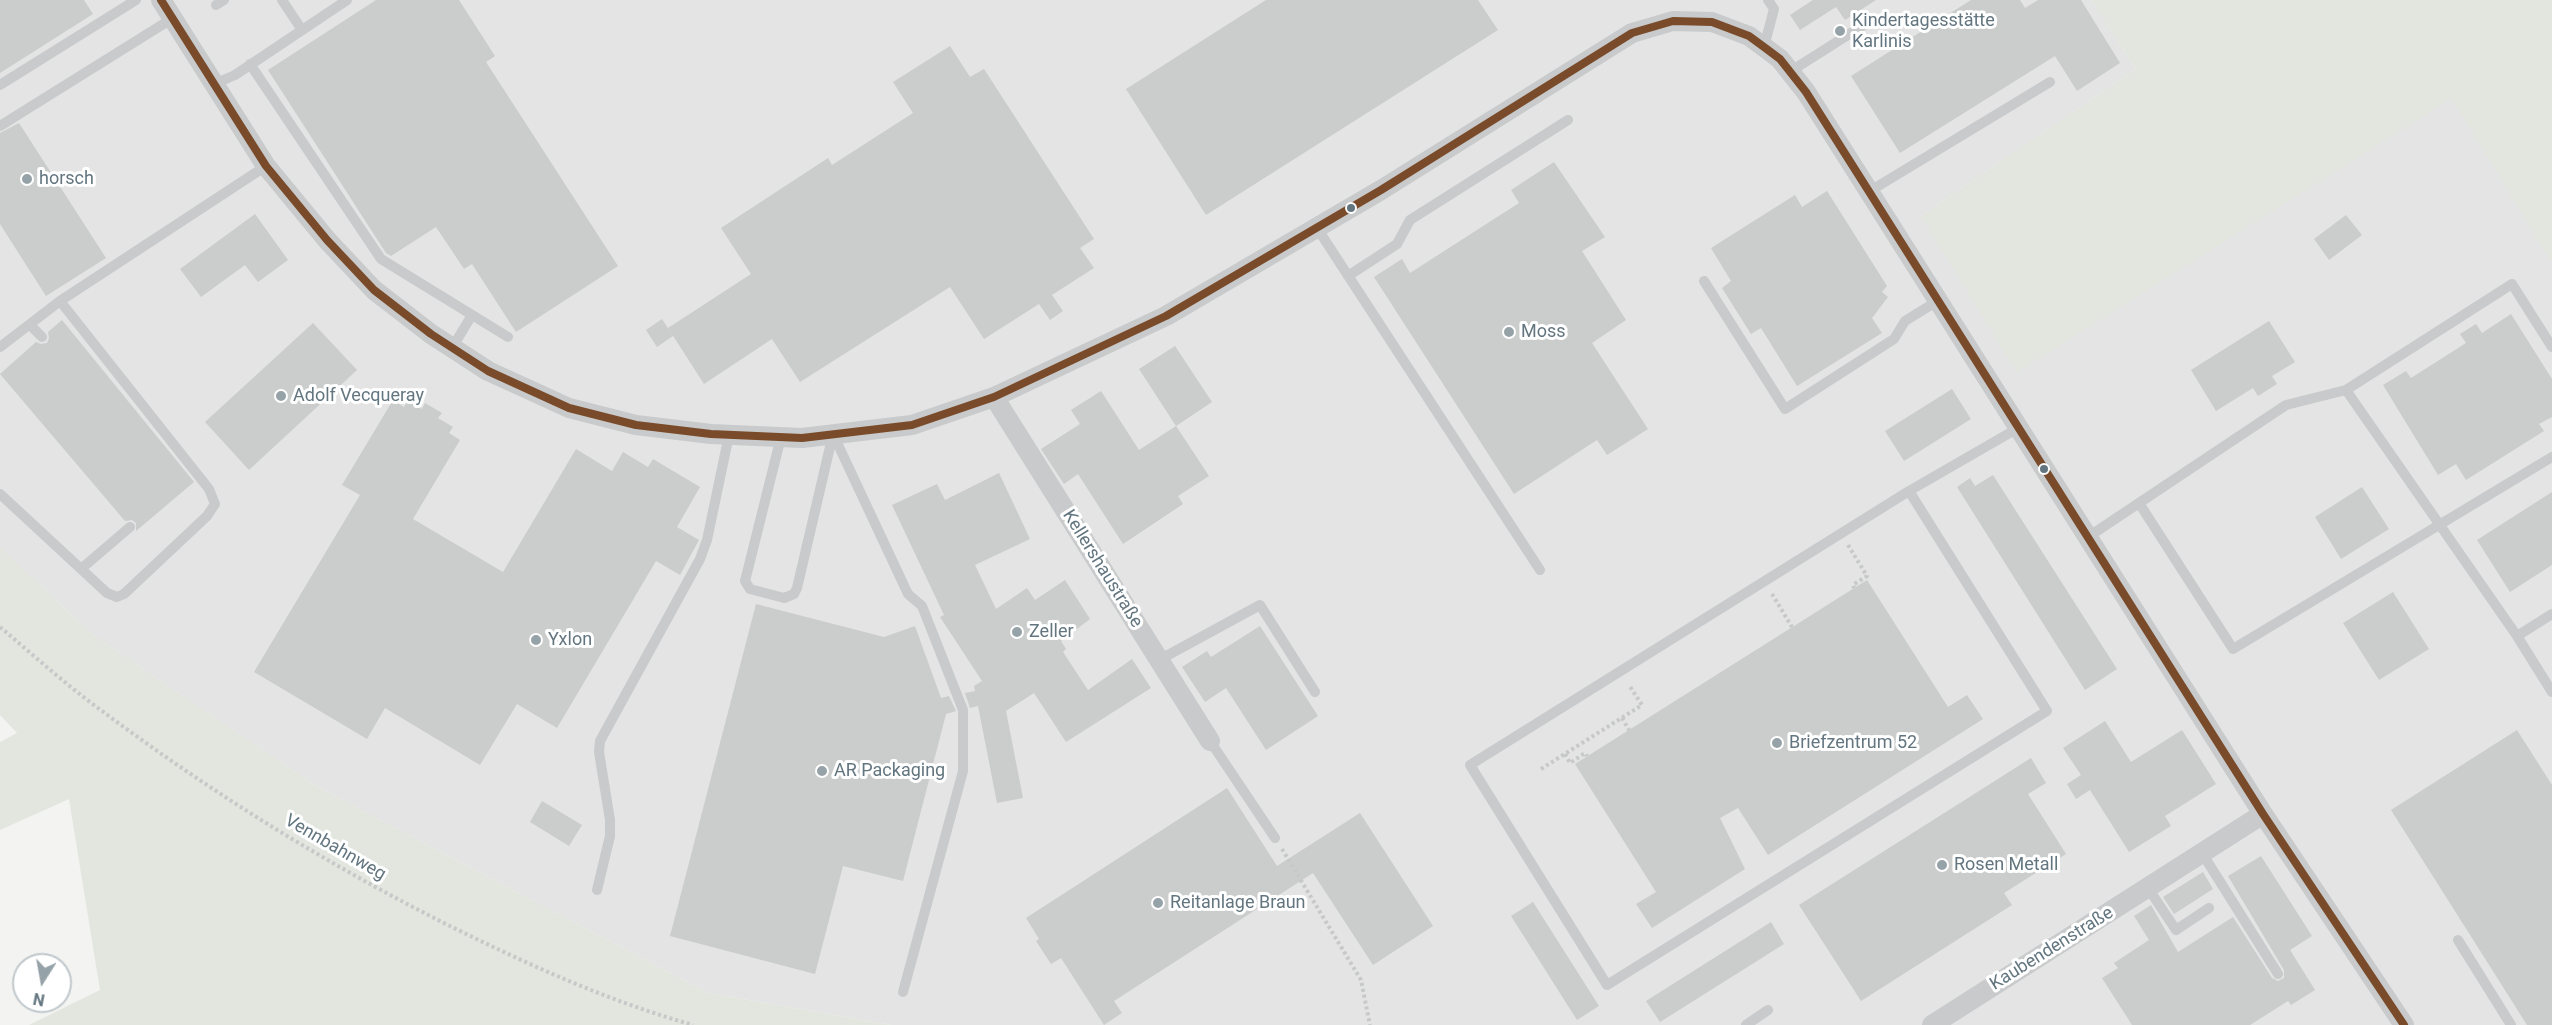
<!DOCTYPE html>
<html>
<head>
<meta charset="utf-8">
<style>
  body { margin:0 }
  #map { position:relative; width:2552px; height:1025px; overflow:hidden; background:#f3f3f1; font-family:Roboto,sans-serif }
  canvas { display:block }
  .north { position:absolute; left:12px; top:953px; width:60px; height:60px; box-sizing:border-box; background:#fff; border:2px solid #c1c8cc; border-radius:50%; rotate:191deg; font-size:16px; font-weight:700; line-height:24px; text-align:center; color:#637680 }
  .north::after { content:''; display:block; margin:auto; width:21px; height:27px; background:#95a2a8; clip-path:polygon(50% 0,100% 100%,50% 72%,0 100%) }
</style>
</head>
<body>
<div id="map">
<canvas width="2552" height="1025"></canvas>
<div class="north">N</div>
</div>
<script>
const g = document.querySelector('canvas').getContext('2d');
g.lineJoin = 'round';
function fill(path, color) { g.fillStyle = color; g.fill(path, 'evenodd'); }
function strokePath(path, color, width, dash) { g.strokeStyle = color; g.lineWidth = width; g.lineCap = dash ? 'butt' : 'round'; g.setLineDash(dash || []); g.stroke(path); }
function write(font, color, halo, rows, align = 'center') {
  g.font = font + ' Roboto,sans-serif'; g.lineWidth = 6; g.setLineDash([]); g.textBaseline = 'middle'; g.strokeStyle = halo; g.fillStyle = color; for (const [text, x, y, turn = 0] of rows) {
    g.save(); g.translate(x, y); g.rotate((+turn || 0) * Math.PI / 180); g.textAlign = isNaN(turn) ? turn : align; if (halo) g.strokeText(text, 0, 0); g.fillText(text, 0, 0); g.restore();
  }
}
const built = new Path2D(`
  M0,0h2091l45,69 -215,147 96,155 436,-274 99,166v762h-1660l-184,-32 -394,-208 -221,-150 -93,-87z`);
const green = new Path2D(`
  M2091,0h461v263l-100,-165 -435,274 -96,-156 215,-147z
  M0,548l93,87 221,150 394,208 184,32h-863l71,-35 -31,-191 -69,31v-88l17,-9 -17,-18z`);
const building = new Path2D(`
  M0,0h84l9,14 -93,59z
  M376,0h83l36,56 -9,6 132,204 -102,66 -44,-68 -8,5 -28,-42 -45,29 -5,-3 -118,-183z
  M1266,0h212l20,30 -292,185 -80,-126z
  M1813,0h63l-31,20 -9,-13 -36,23 -10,-15z
  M1971,0h49l5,8 13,-8h43l39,63 -43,28 -22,-35 -155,97 -49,-77z
  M950,46l20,31 14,-8 110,170 -14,9 14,20 -42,27 11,16 -13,9 -11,-16 -55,35 -34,-52 -150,95 -28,-43 -68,45 -36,-56 83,-54 -30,-46 107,-70 4,7 81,-52 -20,-31z
  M19,123l87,135 -60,38 -46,-72v-91z
  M1554,162l51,75 -23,14 44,69 -34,23 56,86 -41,26 -10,-15 -83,54 -140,-217 28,-18 8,14 109,-70 -8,-13z
  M1827,191l60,95 -5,6 6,5 -16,21 10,15 -85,53 -36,-58 -10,6 -29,-46 9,-7 -20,-33 84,-53 7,12z
  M255,214l33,46 -30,22 -13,-17 -44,32 -21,-28z
  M2346,215l16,20 -33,25 -15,-21z
  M2511,314l41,65v38l-13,7 5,7 -78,49 -10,-16 -18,11 -55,-90 23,-14 5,7 55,-35 -6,-9 16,-10 6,9z
  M662,319l11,17 -16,11 -11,-17z
  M62,320l132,162 -58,49v-8l-4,-3 -7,1 -125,-147 36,-32 5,2 6,-1 2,-5 -1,-6z
  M2269,321l26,41 -23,14 5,8 -19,12 -5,-8 -37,23 -25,-41z
  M313,323l44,47 -108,100 -44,-48z
  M1175,346l37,56 -36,24 -37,-57z
  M1952,389l19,30 -67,42 -19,-30z
  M1101,391l38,59 37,-24 33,50 -31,20 5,8 -60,40 -45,-70 -14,10 -23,-35 39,-25 -9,-14z
  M393,400l11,7 4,-6 14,8 3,-6 17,10 -4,5 15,9 -4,6 11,7 -47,79 90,53 73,-123 36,22 11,-19 25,15 5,-8 47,28 -23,40 22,13 -19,35 -24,-14 -99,167 -40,-24 -37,61 -95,-57 -18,31 -113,-67 106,-177 -18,-10z
  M999,473l31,66 -55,26 21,44 31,-21 8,12 30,-20 25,39 -29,22 5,8 -3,3 25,38 44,-31 19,29 -85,54 -32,-49 -28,18 17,87 -26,5 -19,-97 -8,2 -5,-15 10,-2 -1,-5 8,-5 -42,-64 4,-2 -52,-110 45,-21 8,16z
  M1993,475l124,194 -32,21 -128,-203 13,-9 5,8z
  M2362,487l27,42 -48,30 -26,-42z
  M2552,492v73l-42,27 -33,-52z
  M1867,580l81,127 19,-12 16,24 -215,136 -30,-47 -18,10 25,51 -93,59 -16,-24 20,-12 -81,-128z
  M2393,592l36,57 -50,31 -36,-57z
  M756,604l128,33 31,-11 26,72 8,-2 7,15 -10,3 -43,167 -60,-15 -28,108 -145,-38z
  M1260,626l58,90 -52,34 -40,-62 -21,14 -23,-35 25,-16 4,6z
  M2105,721l26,41 51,-32 34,54 -51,32 6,10 -42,26 -39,-62 -14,9 -9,-15 14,-9 -18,-27z
  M2517,730l35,55v240h-25l-136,-215z
  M2031,758l15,25 -18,11 38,60 -62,39 8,12 -151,96 -62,-96z
  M1227,788l50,78 83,-53 73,113 -60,39 -60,-92 -199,128 8,12 -18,12 -43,-67 -10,6 -15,-23 3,-2 -13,-21z
  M542,801l40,24 -13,21 -39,-24z
  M2261,856l51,80 -22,14 25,40 -24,15 -3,-4 -38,24h-118l-30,-47 16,-10 -4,-5 35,-23 -15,-24 17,-11 27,47 55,-35 39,61 6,3 6,-3v-8l-56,-94z
  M2203,872l10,17 -39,25 -11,-17z
  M1533,902l66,104 -22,14 -66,-104z
  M1771,922l13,22 -124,78 -14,-21z`);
const path = new Path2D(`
  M1848,545l19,31 -14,9 1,3
  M1772,594l20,33
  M0,627c32,27 64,56 98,81 111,83 228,156 352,218 79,39 158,75 243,99
  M1622,718l7,12
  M1565,754l5,9 15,-10 2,3
  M1541,769l101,-64 -13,-20
  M1282,849l79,131 9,45`);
const service = new Path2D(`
  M282,0l20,30
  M216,5l8,-5
  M1764,47l10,-38 -6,-9
  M250,64l131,195 127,78
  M1791,71l82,-52
  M214,84l21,-9 112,-75
  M0,85l136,-85
  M0,126l173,-108
  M1870,191l180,-109
  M1317,228l223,342
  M1348,276l49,-32 13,-24 158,-100
  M1704,281l81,128 109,-70 11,-18 34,-21
  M30,325l12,12
  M0,347l60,-46 206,-135
  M2552,347l-40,-63 -166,106 -60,15 -147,98 94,146 319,-192
  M452,348l20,-33
  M2346,390l171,246 35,56
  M833,434l75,160 14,12 41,104v61l-60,221
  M781,437l-36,144 5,8 34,9 10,-4 3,-6 36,-154
  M1909,491l138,220 -440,274 -137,-220 439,-274 111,-64
  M0,494l107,99 10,4 7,-3 83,-78 8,-12 -6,-15 -149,-188
  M2088,537l51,-34
  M81,569l49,-42
  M2517,636l35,-22
  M1159,660l101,-55 55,87
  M1210,741l65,97
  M2202,853l76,121
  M2148,888l28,42 33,-22
  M597,890l13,-54v-16l-11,-68 1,-11 100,-182 7,-19 22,-105
  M2458,940l53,85
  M1746,1025l22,-15`);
const minor = new Path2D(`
  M161,0l105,166 61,74 47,50 57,44 57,37 81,37 67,17 75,9 91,4 110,-13 82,-28 172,-81 215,-126 251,-157 41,-12 39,1 37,14 15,11 16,12 26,33 457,722 141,211
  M994,397l216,344
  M1932,1025l331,-211`);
const bus1 = new Path2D(`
  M161,0l105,166 61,74 47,50 57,44 57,37 81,37 67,17 75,9 91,4 110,-13 82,-28 172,-81 215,-126 251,-157 41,-12 39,1 37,14 15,11 16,12 26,33 457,722 141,211`);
const markers = [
  [1840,31,6,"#95a2a8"],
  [27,179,6,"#95a2a8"],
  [1351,208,5,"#637680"],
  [1509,332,6,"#95a2a8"],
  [281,396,6,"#95a2a8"],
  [2044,469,5,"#637680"],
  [1017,632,6,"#95a2a8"],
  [536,640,6,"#95a2a8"],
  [1777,743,6,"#95a2a8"],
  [822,771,6,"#95a2a8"],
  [1942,865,6,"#95a2a8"],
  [1158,903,6,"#95a2a8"]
];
const poiNames = [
  ["Kindertagesstätte",1852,21],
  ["Karlinis",1852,42],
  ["horsch",39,179],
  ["Moss",1521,332],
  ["Adolf Vecqueray",293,396],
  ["Zeller",1029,632],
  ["Yxlon",548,640],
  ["Briefzentrum 52",1789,743],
  ["AR Packaging",834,771],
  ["Rosen Metall",1954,865],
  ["Reitanlage Braun",1170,903]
];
const streetNames = [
  ["Kellershaustraße",1102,569,58],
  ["Vennbahnweg",335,848,30],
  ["Kaubendenstraße",2052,949,-32]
];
fill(built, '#e3e4e3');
fill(green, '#e2e6df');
fill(building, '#cbcccc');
strokePath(path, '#c7c8c8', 4, [3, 3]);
strokePath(service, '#c8cacb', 10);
strokePath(minor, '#c8cacb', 20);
strokePath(bus1, '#7a4b2a', 8);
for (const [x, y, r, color] of markers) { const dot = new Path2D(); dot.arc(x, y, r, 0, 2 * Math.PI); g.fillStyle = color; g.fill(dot); strokePath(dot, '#fff', 2); }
write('18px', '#637680', '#fff', poiNames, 'left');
write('18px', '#637680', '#fff', streetNames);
</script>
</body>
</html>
